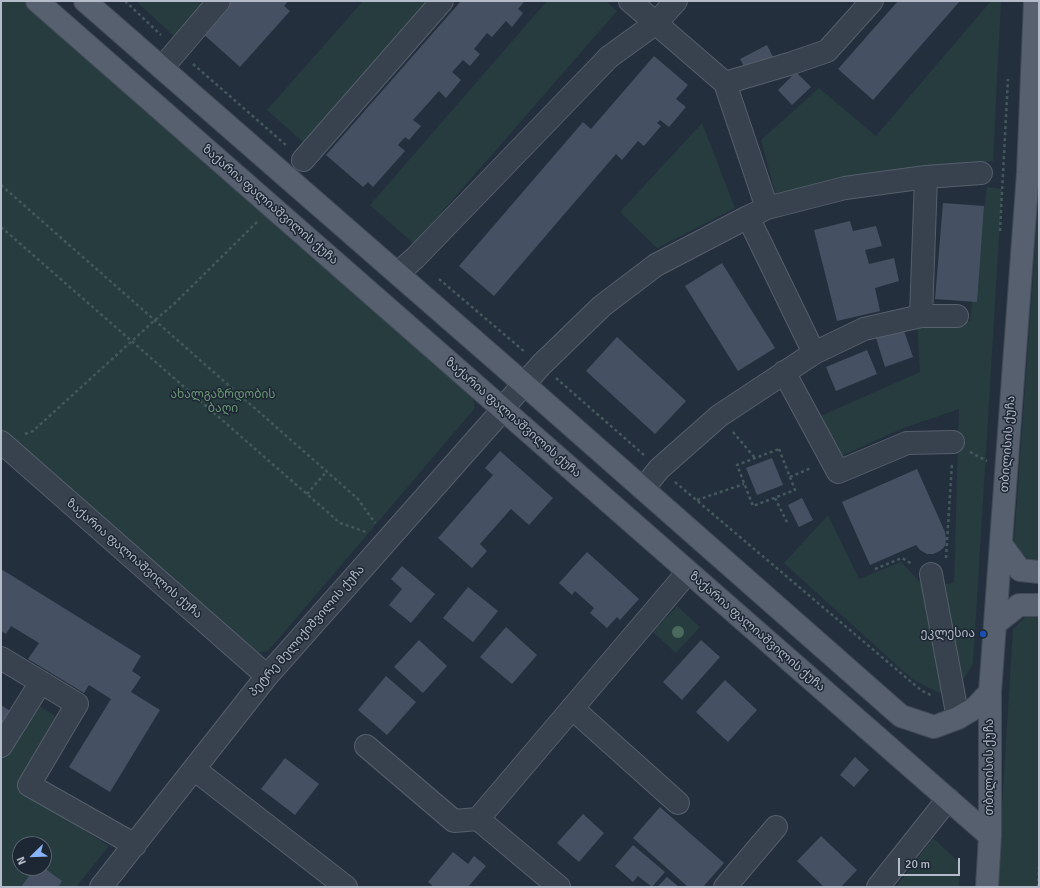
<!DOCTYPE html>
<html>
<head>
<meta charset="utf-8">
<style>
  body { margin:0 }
  #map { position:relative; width:1040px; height:888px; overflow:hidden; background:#242f3e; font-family:Signika,sans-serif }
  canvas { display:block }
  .frame { position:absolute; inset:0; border:2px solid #b4bcc9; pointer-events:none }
  .north { position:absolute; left:12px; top:836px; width:40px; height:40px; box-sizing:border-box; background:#1d2633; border:1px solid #59626f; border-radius:50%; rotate:247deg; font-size:11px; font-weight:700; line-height:16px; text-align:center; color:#b4bcc9 }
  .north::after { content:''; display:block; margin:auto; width:14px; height:18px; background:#8ab4f8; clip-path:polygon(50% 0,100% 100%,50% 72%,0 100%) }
  .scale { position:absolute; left:898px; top:858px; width:62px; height:18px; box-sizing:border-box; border:2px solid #b4bcc9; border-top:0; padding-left:5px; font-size:12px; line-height:14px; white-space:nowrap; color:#b4bcc9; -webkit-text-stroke:3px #1d2633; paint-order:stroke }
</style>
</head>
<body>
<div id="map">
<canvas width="1040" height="888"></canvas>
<div class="frame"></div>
<div class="north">N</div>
<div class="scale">20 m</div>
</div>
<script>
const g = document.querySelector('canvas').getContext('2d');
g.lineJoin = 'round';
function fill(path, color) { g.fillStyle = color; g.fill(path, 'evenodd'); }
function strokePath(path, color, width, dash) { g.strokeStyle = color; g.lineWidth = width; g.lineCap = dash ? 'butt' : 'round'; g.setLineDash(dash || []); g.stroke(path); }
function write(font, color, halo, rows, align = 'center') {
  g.font = font + ' Signika,"Noto Sans Georgian",sans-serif'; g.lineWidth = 3; g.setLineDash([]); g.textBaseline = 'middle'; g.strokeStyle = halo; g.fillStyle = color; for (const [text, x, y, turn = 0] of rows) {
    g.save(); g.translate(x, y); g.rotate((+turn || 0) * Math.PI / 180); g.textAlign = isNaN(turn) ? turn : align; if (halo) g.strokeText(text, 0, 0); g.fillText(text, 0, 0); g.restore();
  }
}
const green = new Path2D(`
  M1,1h23l449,394 2,13 -207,243 -17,3 -250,-221z
  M136,1h73l-33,37z
  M363,1h67l-125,143 -38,-34z
  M547,1h59l11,10 -203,233 -44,-39z
  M991,1h10l-8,160 -145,16 -72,18 -15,-55 58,-52 57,48z
  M702,123l33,85 -78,40 -37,-36z
  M987,187l15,2 -29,475 -12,19 -22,10 -27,-14 -128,-116 44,-48 31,64 42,-17 23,24 30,-3 5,-174 -58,20 -62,28 -23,-39 104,-46 -3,-51h53z
  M1039,192v375l-14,-10 -11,-14z
  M677,606l23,21 -24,26 -23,-21z
  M1039,614v273h-42l16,-258 13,-13z
  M34,702l27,18 -41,69 89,57 -33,41h-75v-131zM20,844h24v24h-24z
  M933,838l27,25 -1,24h-63z`);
const building = new Path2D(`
  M228,1h60l-4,5 6,5 -50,56 -39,-35z
  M461,1h64l-7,8 5,4 -11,14 -6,-6 -14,16 -5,-4 -13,16 6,5 -10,12 -7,-6 -11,12 9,8 -15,18 -7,-7 -26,29 8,6 -12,14 -4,-3 -7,8 7,6 -32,36 -5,-5 -5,5 -37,-32z
  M898,1h62l-87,99 -35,-31z
  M767,45l7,14 -27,13 -7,-13z
  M654,56l34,29 -12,14 10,8 -17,20 -9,-7 -3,3 4,3 -17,20 -6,-5 -16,19 -6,-6 -122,142 -35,-30 124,-144 8,7z
  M796,72l15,15 -19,18 -14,-15z
  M943,203l41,3 -7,96 -42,-3z
  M850,221l3,10 23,-5 6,20 -17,4 4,14 25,-6 5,23 -24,7 5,23 -43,10 -23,-91z
  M722,263l53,85 -37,23 -53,-85z
  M903,328l10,29 -28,10 -9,-29z
  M617,337l69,64 -31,33 -69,-63z
  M867,350l10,24 -41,17 -10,-24z
  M500,451l53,47 -24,27 -18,-16 -31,35 7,7 -15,17 -34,-30 55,-63 -8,-7z
  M772,458l11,27 -26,10 -11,-27z
  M917,469l28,63 1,7 -1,7 -5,5 -7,3h-6l-7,-4 -4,-5 -46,20 -28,-63z
  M802,498l11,22 -14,7 -11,-22z
  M587,552l52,47 -19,21 -3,-3 -10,11 -17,-15 4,-5 -19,-17 -3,4 -13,-12z
  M402,566l33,28 -24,29 -22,-18 13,-16 -11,-10z
  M1,569l140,87 -9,15 9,6 -10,15 29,18 -50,82 -41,-25 42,-68 -22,-14 -5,8 -56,-34 11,-16 -28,-17 -5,8 -5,-3z
  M468,587l30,24 -25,31 -30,-24z
  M506,627l31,28 -25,29 -32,-27z
  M419,640l28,26 -24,27 -29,-26z
  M701,640l19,17 -38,43 -19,-18z
  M386,676l30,26 -29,33 -29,-25z
  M725,680l32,30 -29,32 -32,-30z
  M1,705l11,7 -11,19z
  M855,757l14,13 -15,17 -14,-12z
  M285,758l34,26 -24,31 -34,-26z
  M660,807l64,56 -21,24h-15l-55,-49z
  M583,814l21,19 -25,29 -22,-19z
  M821,836l36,34 -16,17h-17l-27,-26z
  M633,845l32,27 -13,15 -14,-11 -5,6 -18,-16z
  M453,852l15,12 6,-8 12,10 -18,21h-34l-6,-5z
  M35,868h9l18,13 -4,6h-37z
  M667,877l12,10h-22z`);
const path = new Path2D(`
  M125,1l36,34
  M193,64l94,82
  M1,185l357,314 17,24
  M1,227l339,296 26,9
  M1000,231l8,-152
  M439,279l86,73
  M556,378l88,77
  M733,432l22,26
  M25,434l8,-3 122,-111 19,-16 83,-82
  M779,449l16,41 -42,16 -16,-41z
  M970,452l17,9
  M790,477l21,-9
  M675,482l247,209 11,5
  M307,494l20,-23
  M775,498l13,26
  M697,500l47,-16
  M946,558l6,-95
  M875,569l27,-11 10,6
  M1038,887l1,-20`);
const minor = new Path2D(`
  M630,1l95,82 42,125
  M162,68l57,-67
  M725,83l64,-19 38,-13 45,-50
  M303,160l139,-159
  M748,217l66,136
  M398,273l17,-15 194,-201 47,-34 20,-22
  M921,316l5,-139
  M784,372l54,100 69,-29 46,-1
  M1,442l266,234
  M643,489l16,-20 60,-53 95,-63 50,-24 57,-13h36
  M931,574l27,144
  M1,658l76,46 -48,81 106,60
  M572,708l106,95
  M1,746l40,-64
  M366,746l88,75 24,-2 210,-247
  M194,769l152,118
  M478,819l81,68
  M101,887l166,-211 232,-262 3,-5 39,-44 61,-59 54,-41 92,-48 19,-9 78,-20 81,-11 55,-4
  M725,887l51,-60
  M878,887l70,-88`);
const major = new Path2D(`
  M37,1l953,835
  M85,1l439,383 377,332 33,11 24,-9 17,-10 15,-16
  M1001,544l19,26 19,2
  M995,624l24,-19h20
  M987,887l3,-51v-144l38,-519 7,-172`);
const trees = [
  [678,632]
];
const markers = [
  [983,634,4,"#1a4fb4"]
];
const streetNames = [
  ["ზაქარია ფალიაშვილის ქუჩა",270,205,41],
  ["ზაქარია ფალიაშვილის ქუჩა",513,418,41],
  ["თბილისის ქუჩა",1008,444,-86],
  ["ზაქარია ფალიაშვილის ქუჩა",134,559,41],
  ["პეტრე მელიქიშვილის ქუჩა",307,631,-49],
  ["ზაქარია ფალიაშვილის ქუჩა",757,632,41],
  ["თბილისის ქუჩა",990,767,-90]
];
const parkNames = [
  ["ახალგაზრდობის",223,395],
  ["ბაღი",223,409]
];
const poiNames = [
  ["ეკლესია",975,634]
];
fill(green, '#263c3f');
fill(building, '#455162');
strokePath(minor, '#565f6c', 24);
strokePath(major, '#414a57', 24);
strokePath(path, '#44595c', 2.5, [3, 3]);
strokePath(minor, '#38414e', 22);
strokePath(major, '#56606e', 22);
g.fillStyle = '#4b6a5d';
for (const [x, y] of trees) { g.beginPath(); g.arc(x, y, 6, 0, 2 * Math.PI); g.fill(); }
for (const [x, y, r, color] of markers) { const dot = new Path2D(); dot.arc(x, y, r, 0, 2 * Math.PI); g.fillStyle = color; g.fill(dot); strokePath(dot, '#1d2633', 1.5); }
write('12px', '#b4bcc9', '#1d2633', streetNames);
write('12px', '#6b9a76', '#1d2633', parkNames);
write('12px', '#b4bcc9', '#1d2633', poiNames, 'right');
</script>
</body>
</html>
